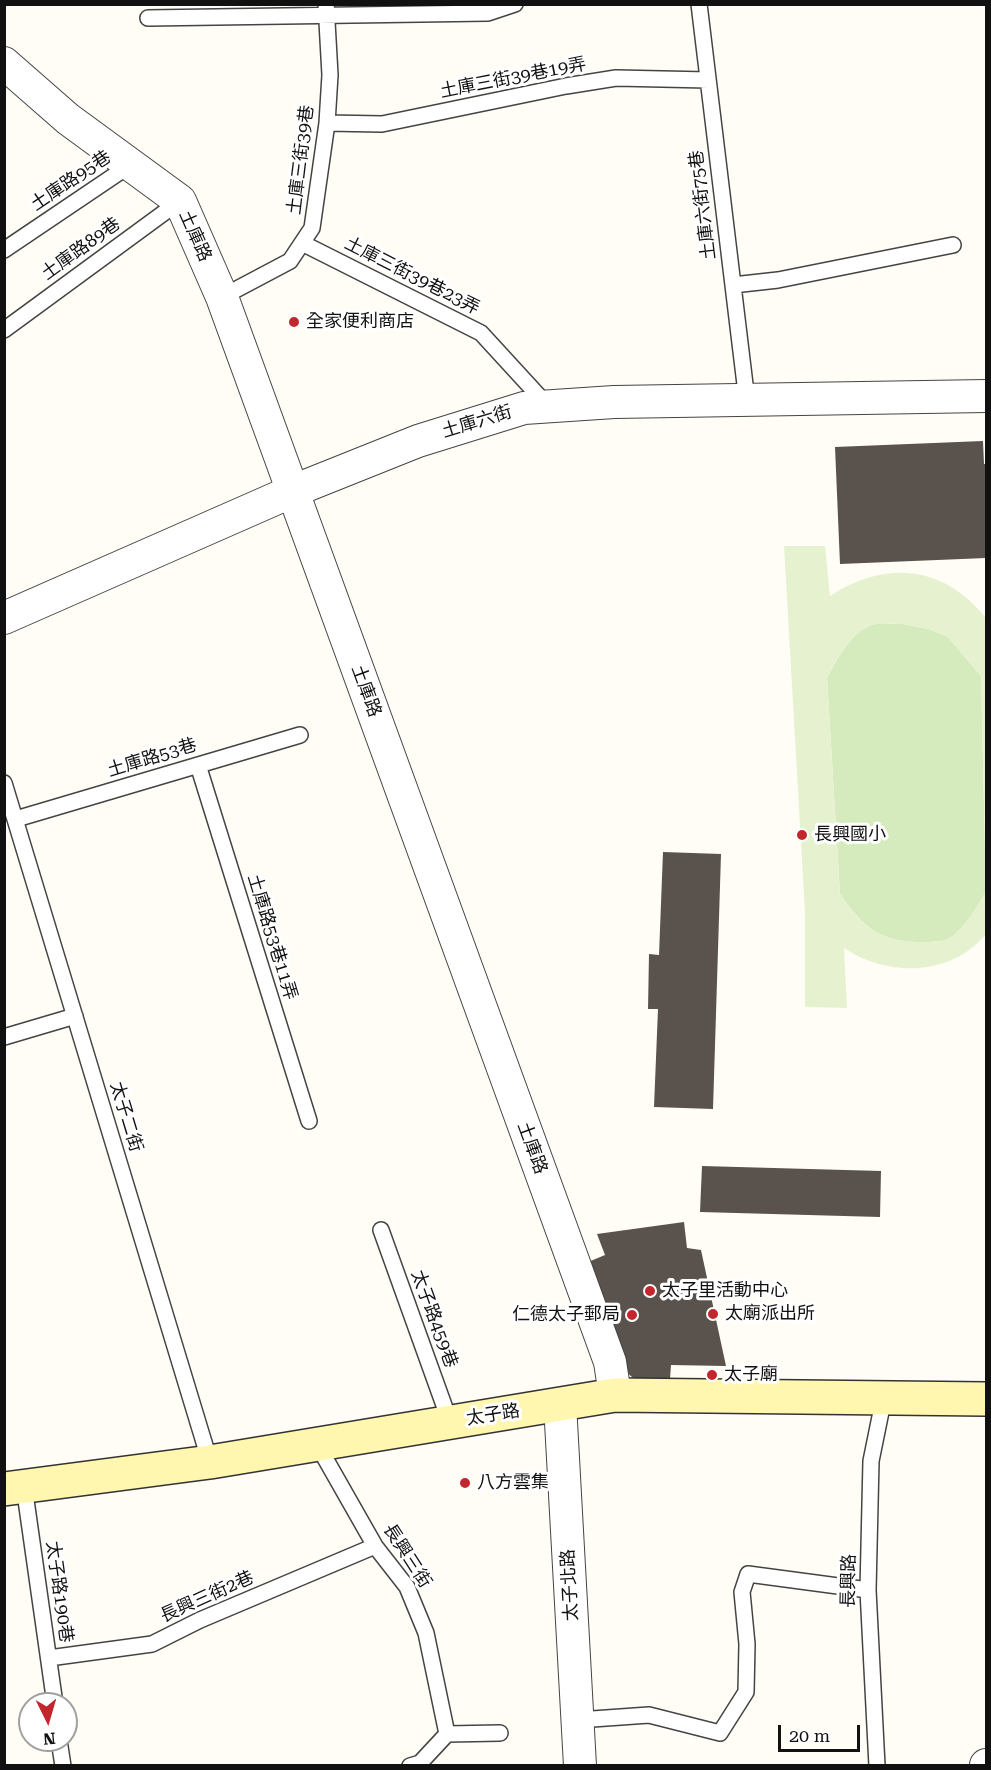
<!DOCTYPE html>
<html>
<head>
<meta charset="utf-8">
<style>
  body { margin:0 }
  #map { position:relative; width:991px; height:1770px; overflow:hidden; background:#fffdf5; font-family:"Roboto Serif",serif }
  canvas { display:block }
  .frame { position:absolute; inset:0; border:6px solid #111; pointer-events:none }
  .north { position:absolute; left:18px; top:1692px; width:60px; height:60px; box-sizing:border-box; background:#fff; border:2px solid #a0a0a0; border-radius:50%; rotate:175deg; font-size:16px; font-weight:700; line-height:24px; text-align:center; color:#111 }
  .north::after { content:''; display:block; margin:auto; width:21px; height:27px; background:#c4262e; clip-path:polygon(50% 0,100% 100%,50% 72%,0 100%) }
  .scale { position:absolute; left:778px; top:1725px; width:82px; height:27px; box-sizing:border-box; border:3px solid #111; border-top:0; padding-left:8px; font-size:18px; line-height:21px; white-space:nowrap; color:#111; -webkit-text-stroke:4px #fff; paint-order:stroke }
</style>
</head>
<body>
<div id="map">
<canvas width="991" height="1770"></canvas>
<div class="frame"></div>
<div class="north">N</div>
<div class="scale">20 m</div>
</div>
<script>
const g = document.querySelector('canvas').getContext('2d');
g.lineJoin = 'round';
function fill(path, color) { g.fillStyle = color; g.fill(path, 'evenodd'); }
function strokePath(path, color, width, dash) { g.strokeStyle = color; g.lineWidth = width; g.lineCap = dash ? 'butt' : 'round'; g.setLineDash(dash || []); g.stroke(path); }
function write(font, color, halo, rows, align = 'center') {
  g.font = font + ' "Roboto Serif","Noto Sans TC",serif'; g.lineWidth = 6; g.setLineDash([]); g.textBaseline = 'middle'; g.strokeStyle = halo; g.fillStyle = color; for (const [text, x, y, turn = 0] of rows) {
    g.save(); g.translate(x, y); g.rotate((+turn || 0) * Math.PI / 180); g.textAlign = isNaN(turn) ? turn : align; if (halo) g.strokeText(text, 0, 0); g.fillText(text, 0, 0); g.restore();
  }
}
const green = new Path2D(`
  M902,624l27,5 19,8 33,39 5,215c-7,14 -25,43 -40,49 -8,2 -20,2 -28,2 -41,-1 -55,-16 -78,-48l-13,-216c9,-17 22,-43 42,-52 8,-4 24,-2 33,-2z`);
const pitch = new Path2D(`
  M784,546h41l5,50c56,-36 113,-31 156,22v316c-35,43 -99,43 -142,14l3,60 -42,-1v-94zM902,624l27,5 19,8 33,39 5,214c-7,15 -25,44 -40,50 -8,2 -20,2 -28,2 -40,-1 -56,-16 -78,-48l-13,-216c9,-18 22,-43 42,-52 8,-4 24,-2 33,-2z`);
const building = new Path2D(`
  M983,441l1,23h2v94l-146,6 -5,-117z
  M663,852l58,2 -8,255 -59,-2 4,-98h-10l1,-55 10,1z
  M702,1166l179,5 -1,46 -180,-5z
  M684,1222l3,26 14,2 25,116 -55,-1 -1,14 -30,5 -16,-14 -43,-105 24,-10 -8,-21z`);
const lane = new Path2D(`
  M699,4l48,397
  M148,18l340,-5 27,-9
  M327,123l55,1 184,-38 50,-8 92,2
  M302,243l179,90 67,73
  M4,250l126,-85
  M733,285l45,-5 175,-35
  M222,297l68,-36 22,-33 15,-105 3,-48 -4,-71
  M4,330l176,-129
  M198,765l111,356
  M4,783l206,679
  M16,819l284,-84
  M4,1037l71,-21
  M381,1230l69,192
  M317,1444l58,102 32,41 19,46 21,101
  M24,1486l31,218
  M49,1658l103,-14 48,-24 175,-74
  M578,1720l71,-5 71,18 26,-41 1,-48 -5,-52 6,-18 120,16
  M59,1740l4,26
  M410,1766l10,-3 27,-29 53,-1
  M877,1766l-9,-176 3,-129 13,-64`);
const street = new Path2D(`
  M4,63l64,56 112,82 42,96 388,1065 5,33
  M4,618l289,-127 125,-50 106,-33 90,-6 372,-6
  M560,1404l20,362
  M986,1766v-1`);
const secondary = new Path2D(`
  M4,1489l206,-27 405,-67 371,4`);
const markers = [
  [294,322,6,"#c4262e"],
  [802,835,6,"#c4262e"],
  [650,1291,6,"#c4262e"],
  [713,1314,6,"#c4262e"],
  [632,1315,6,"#c4262e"],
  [712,1375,6,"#c4262e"],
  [465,1483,6,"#c4262e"]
];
const streetNames = [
  ["土庫三街39巷19弄",513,78,-11],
  ["土庫三街39巷",301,160,-83],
  ["土庫路95巷",71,181,-34],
  ["土庫六街75巷",703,205,-97],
  ["土庫路",195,236,66],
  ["土庫路89巷",81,249,-36],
  ["土庫三街39巷23弄",412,276,27],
  ["土庫六街",477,422,-17],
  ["土庫路",366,691,70],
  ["土庫路53巷",152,758,-17],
  ["土庫路53巷11弄",272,937,73],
  ["太子二街",126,1117,73],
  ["土庫路",532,1148,70],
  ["太子路459巷",434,1319,70],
  ["太子路",493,1415,-9],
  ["長興三街",407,1556,57],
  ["長興路",849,1581,-89],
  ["太子北路",570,1585,-93],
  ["太子路190巷",59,1592,82],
  ["長興三街2巷",207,1597,-24]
];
const poiNames = [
  ["全家便利商店",306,322],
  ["長興國小",814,835],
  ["太子里活動中心",662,1291],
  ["太廟派出所",725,1314],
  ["仁德太子郵局",620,1315,"right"],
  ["太子廟",724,1375],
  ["八方雲集",477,1483]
];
fill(green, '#d5ebbd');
fill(pitch, '#e6f2cf');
fill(building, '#5a524d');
strokePath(lane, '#444', 18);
strokePath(street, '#444', 34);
strokePath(secondary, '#333', 36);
strokePath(lane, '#fff', 15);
strokePath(street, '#fff', 32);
strokePath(secondary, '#fff6b0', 33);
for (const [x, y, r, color] of markers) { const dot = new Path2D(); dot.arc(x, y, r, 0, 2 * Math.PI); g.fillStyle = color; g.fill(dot); strokePath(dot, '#fff', 2); }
write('18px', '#111', '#fff', streetNames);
write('18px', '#111', '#fff', poiNames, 'left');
</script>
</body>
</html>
